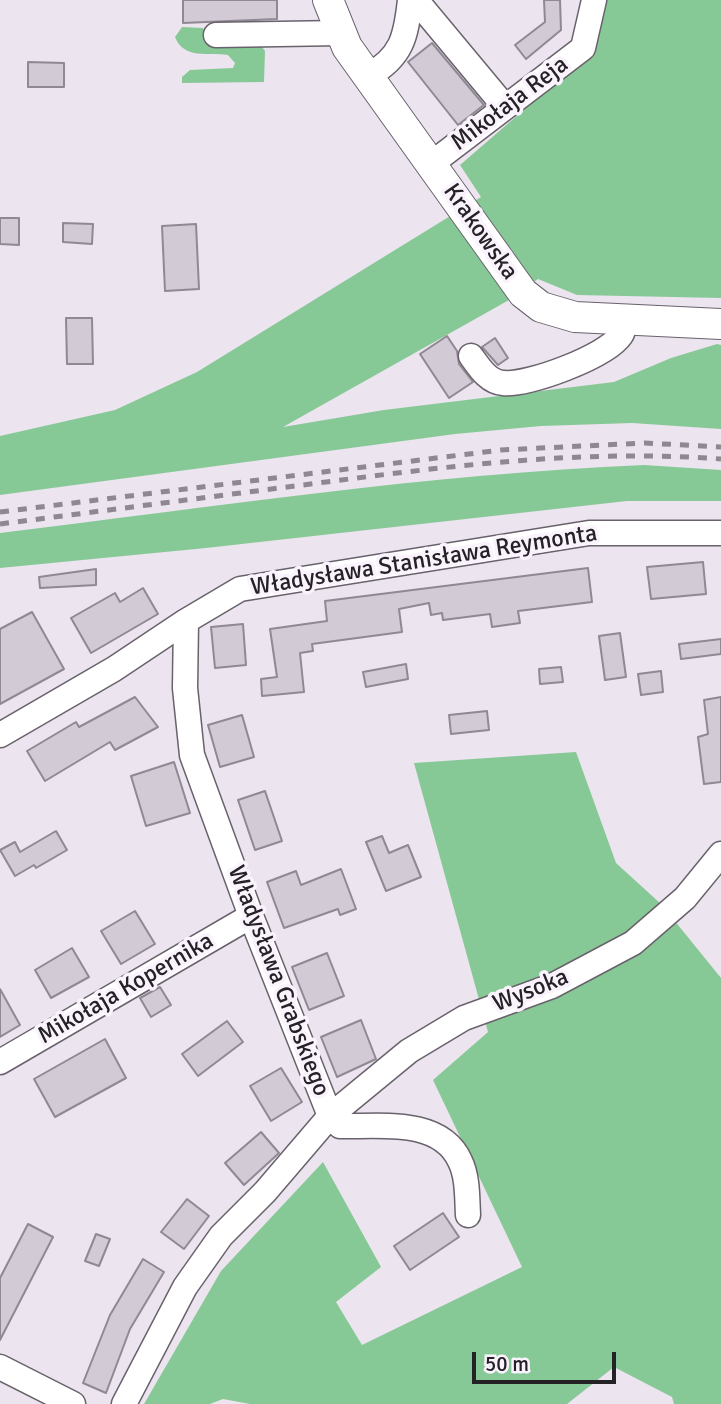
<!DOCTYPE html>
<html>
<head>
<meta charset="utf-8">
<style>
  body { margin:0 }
  #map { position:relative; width:721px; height:1404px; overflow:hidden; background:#ece4ef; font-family:Signika,sans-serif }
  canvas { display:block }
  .scale { position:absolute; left:472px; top:1352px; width:144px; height:32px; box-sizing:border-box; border:4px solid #252226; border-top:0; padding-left:9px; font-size:21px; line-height:24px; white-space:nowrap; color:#252226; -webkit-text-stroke:5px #faf2fd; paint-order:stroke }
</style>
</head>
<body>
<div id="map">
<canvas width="721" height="1404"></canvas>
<div class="scale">50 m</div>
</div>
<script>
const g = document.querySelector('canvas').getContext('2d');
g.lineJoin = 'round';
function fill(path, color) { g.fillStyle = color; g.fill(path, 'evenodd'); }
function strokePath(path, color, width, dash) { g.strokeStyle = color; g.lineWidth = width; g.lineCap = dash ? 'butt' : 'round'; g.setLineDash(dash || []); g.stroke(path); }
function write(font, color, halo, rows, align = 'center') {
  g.font = font + ' Signika,sans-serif'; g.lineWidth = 7; g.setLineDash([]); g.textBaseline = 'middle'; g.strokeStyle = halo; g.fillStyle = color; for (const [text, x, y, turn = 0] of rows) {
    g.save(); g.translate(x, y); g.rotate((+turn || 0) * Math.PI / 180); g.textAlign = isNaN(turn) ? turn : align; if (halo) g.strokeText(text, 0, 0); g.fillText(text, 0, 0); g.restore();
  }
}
const green = new Path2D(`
  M602,0h119v298l-144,-3 -39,-16 -29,21 -226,127 101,-17 230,-28 57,-24 46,-14 4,1v84l-89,-6 -91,3 -86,8 -455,61v-59l115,-26 82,-38 284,-175 -21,-32 132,-114z
  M182,27l21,1 3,8 56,11 3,4 -1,31 -82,1v-6l8,-7 43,-2 2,-5 -7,-8c-19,-3 -44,5 -53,-18z
  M644,465l77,5v31h-94l-421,47 -206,20v-35c214,-26 428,-59 644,-68z
  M576,752l40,111 45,41 60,74v426h-47l-2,-7 -58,-30 -47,37h-317l-27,-5 -13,5h-66l77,-133 102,-109 58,105 -45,35 26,43 160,-78 -89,-187 55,-48 -74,-269z`);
const building = new Path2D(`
  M183,0h94v19l-94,4z
  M544,0h16l1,30 -35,29 -11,-14 30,-23z
  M432,43l52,62 -26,20 -50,-63z
  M28,62l36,1v24h-36z
  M0,218h19v27l-19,-1z
  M63,223l30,1 -1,20 -29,-2z
  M196,224l3,65 -34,2 -3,-65z
  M66,318h26l1,46h-26z
  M447,336l10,15 2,13 14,18 -24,16 -29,-44z
  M495,338l13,20 -10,7 -16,-18z
  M703,562l3,32 -55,5 -4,-32z
  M588,568l4,34 -74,9 2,12 -28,4 -2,-13 -47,6 -1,-7 -11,2 -2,-12 -30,6 3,23 -90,12 1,7 -13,2 4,39 -42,4 -1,-17 16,-2 -7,-48 57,-8 -2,-20z
  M96,569v16l-56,3 -1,-11z
  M143,588l15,26 -67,39 -20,-35 44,-25 5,9z
  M32,612l32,57 -64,35v-75z
  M243,624l3,41 -31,3 -4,-41z
  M620,633l6,44 -21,3 -6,-44z
  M721,639v15l-40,5 -2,-15z
  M406,664l2,15 -42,8 -3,-15z
  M561,667l2,15 -23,2 -1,-15z
  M661,671l2,21 -22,3 -3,-21z
  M135,697l23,30 -43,23 -5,-8 -65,39 -18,-30 49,-29 3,5z
  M721,697v85l-17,2 -6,-47 10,-3 -4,-34z
  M487,711l2,19 -38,4 -2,-19z
  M242,715l12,42 -34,10 -12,-42z
  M174,762l16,51 -44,13 -15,-50z
  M265,791l17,50 -27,9 -17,-50z
  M56,831l11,19 -31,18 -2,-3 -19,11 -15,-26 15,-8 5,10z
  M382,836l7,17 19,-8 13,32 -35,14 -20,-49z
  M341,869l15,40 -16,6 -2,-6 -54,19 -17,-46 29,-11 5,14z
  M135,911l20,33 -34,20 -20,-33z
  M72,948l17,29 -38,21 -16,-28z
  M327,953l17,43 -35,14 -17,-43z
  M160,987l11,18 -20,12 -11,-19z
  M0,989l20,36 -20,12z
  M361,1020l15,39 -39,18 -16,-40z
  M227,1021l16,21 -45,34 -16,-22z
  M105,1039l21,39 -71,39 -21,-38z
  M281,1068l21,34 -31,19 -21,-35z
  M261,1132l18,21 -35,32 -19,-22z
  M187,1199l22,17 -25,33 -23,-17z
  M443,1213l16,24 -49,33 -16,-24z
  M28,1224l25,13 -53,103v-62z
  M96,1234l14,5 -11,27 -14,-5z
  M143,1259l21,13 -34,57 -24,64 -23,-10 27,-68z`);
const minor = new Path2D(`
  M416,0l89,107
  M216,35l125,-2
  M368,76c34,-19 38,-39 42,-76
  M431,164l152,-116 11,-48
  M471,356c8,11 17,26 32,27 25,3 104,-27 118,-48 3,-4 3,-10 4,-15
  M186,621l-1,67 7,67 59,161 79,200 10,10c38,1 100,-9 120,35 8,16 7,37 8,54
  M0,735l114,-66 72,-48 54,-32 349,-56h132
  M0,1062l251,-146
  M0,1367l73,37
  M124,1404l61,-117 36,-51 44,-44 65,-76 79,-65 55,-33 88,-32 81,-43 52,-45 36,-44`);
const major = new Path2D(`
  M328,0l19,47 176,246 18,14 34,10 146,7`);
const rail = new Path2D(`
  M0,512l501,-62 144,-7 76,4
  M0,524c109,-14 217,-28 326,-42 131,-17 262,-33 395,-23`);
const streetNames = [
  ["Mikołaja Reja",510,104,-37],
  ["Krakowska",480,232,55],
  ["Władysława Stanisława Reymonta",424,561,-9],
  ["Władysława Grabskiego",278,981,69],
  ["Mikołaja Kopernika",126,989,-30],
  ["Wysoka",531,991,-22]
];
fill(green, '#87c996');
fill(building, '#d2cad5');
strokePath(building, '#908893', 2);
strokePath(minor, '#69626c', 27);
strokePath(major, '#69626c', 32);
strokePath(minor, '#fff', 24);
strokePath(major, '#fff', 30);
strokePath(rail, '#8e8890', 5, [9, 9]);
write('24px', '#252226', '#faf2fd', streetNames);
</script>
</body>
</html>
